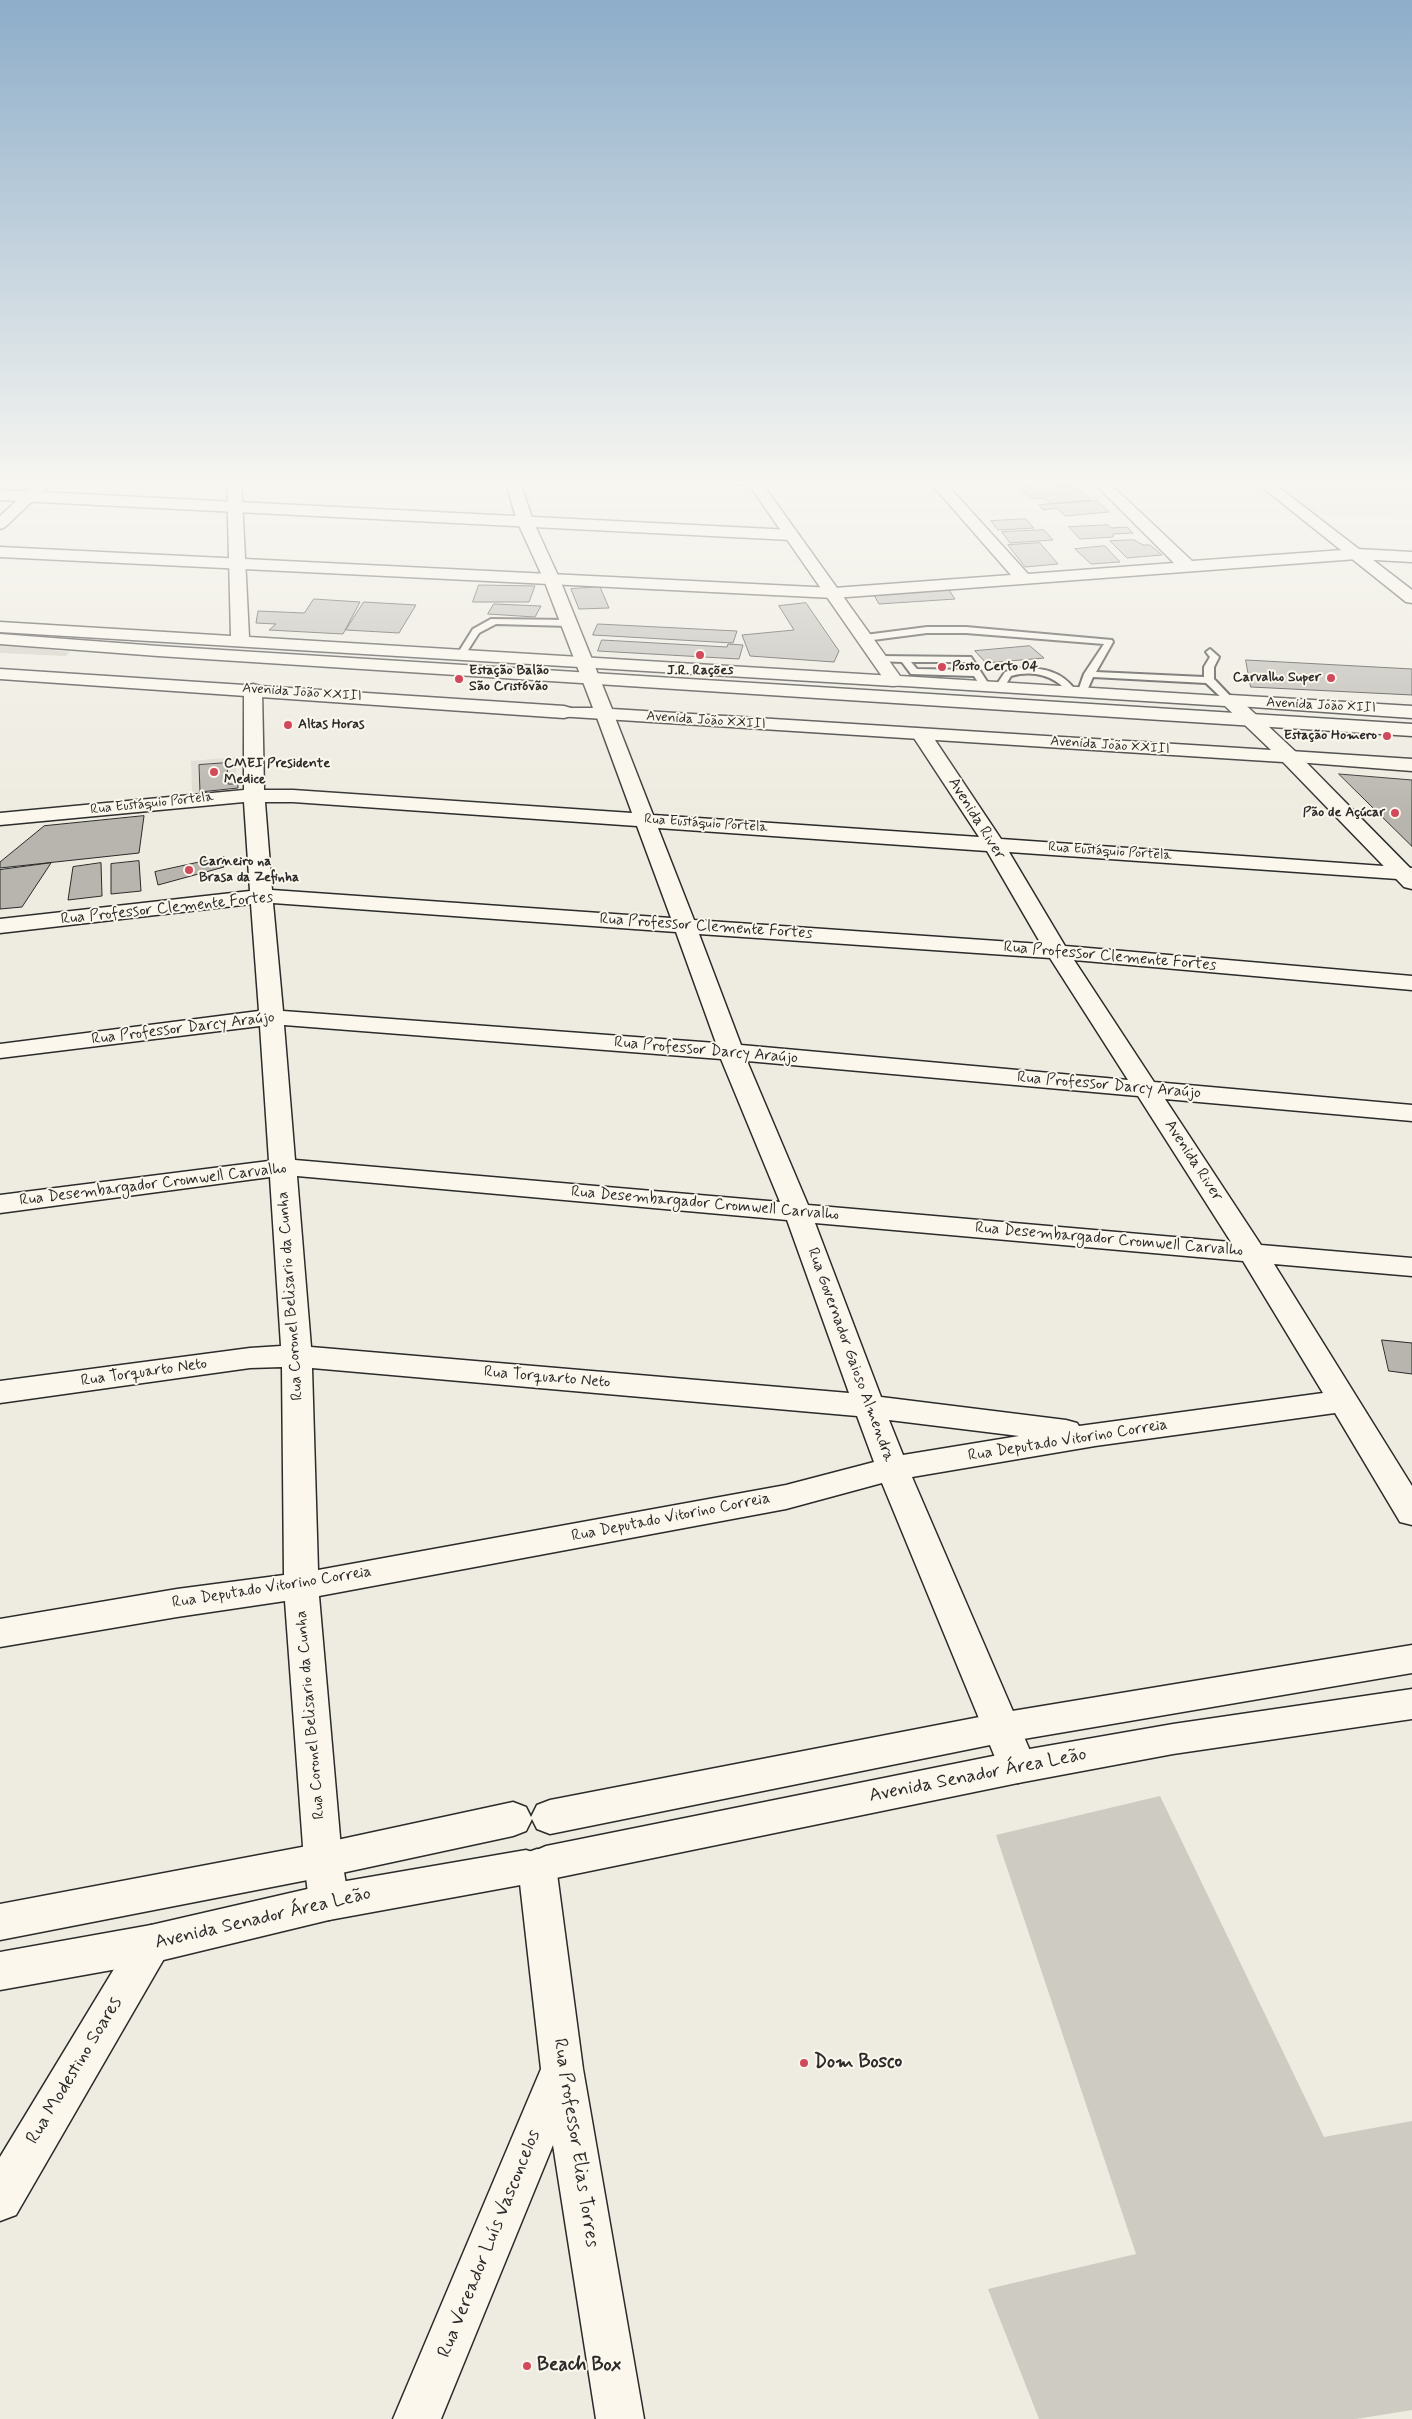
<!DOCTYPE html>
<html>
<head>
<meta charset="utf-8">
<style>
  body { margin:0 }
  canvas { display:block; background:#eeebe0 }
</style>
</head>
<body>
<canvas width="1412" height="2419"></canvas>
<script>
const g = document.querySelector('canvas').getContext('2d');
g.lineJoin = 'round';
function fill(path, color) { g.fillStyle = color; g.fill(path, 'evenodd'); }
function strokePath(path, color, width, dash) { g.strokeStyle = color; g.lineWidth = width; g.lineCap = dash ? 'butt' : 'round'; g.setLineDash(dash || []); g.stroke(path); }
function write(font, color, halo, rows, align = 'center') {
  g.font = font + ' Mynerve,sans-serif'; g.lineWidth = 4; g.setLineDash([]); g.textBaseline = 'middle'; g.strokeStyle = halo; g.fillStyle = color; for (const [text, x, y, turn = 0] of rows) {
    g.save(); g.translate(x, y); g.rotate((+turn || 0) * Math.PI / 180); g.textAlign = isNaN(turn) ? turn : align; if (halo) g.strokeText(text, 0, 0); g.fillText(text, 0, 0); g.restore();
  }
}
const built = new Path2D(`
  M1276,479h136v40l-97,-4z
  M235,757l3,31 -46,5 -1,-32z`);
const green = new Path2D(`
  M0,644l70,8 -4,4 -66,-3z
  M1160,1796l164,341 88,-16v289l-56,9h-317l-51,-130 148,-35 -140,-419z`);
const building = new Path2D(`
  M1050,480l7,7 18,-1 16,14 -40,4 -6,-6 -13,1 -12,-11 13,-1 -5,-5z
  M1097,501l12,11 -44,4 -8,-8 -14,2 -4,-5z
  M1026,519l8,9 -36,2 -7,-9z
  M1108,525l3,3 16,-1 6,6 -20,1v3l-33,2 -11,-12z
  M1044,530l9,10 -43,3 -8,-11z
  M1134,540l9,5h7l12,10 -35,3 -17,-17z
  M1040,543l18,21 -33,3 -17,-22z
  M1105,546l15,16 -29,2 -16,-15z
  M479,585l56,1 -6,16h-56z
  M600,587l9,21 -30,1 -8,-20z
  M949,590l6,9 -76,5 -5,-9z
  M314,599l46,3 -17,32 -74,-4 7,-6 -20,-1 2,-12 46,2z
  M364,602l52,3 -17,28 -53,-3z
  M806,603l33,48 -5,11 -84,-6 -8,-21 52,-5 -15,-24z
  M494,604l47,2 -6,11 -47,-3z
  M598,624l139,7 -4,12 -140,-8z
  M602,640l125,7 1,-3 15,1 -4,14 -141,-8z
  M1030,646l14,12 -58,5 -11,-12z
  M1246,660l166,9v26l-161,-8z
  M227,763l1,21h10v4l-38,4 -1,-27z
  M1339,774l73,6v66z
  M144,816l-5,37 -139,15v-6l44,-36z
  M224,857v10l-66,18 -3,-13z
  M139,861l2,30 -30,3v-30z
  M51,863l-29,44 -22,2v-39z
  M101,863l1,33 -34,4 5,-33z
  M1382,1340l30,3v31l-23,-3z`);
const service = new Path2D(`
  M491,619l78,1 4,3 -4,3 -73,-2 -17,9 -16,25h-6l-1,-2 17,-27z
  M927,627h39l146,13 1,2 -17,30 108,5v-10l6,-10 -4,-5 4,-3 9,8 -5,10v12l21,22 -8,2 -21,-20 -113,-6 -7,16h-6l-2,-2 6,-17 20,-30 -138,-11h-39l-62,8 -4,-3 4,-3z
  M879,656l92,1 19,29 -8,2 -8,-12 -63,-2 -9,-12 -26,-1v-4zM911,662h54l6,8 -54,-1z
  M1018,668c25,0 43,2 58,23l-8,2c-13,-18 -35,-23 -57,-17l-8,13h-6l-2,-2 10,-15z`);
const minor = new Path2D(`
  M722,479h37v1c-5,7 -32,6 -37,-1z
  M927,479h15l86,95 146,-11 -84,-84h15l87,82 165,-12 55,3v10l-55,-3 -523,39 -834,-41v-10l834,41 177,-13z
  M0,490l791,40 8,5 -8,5 -791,-40z
  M253,684l7,2 2,4 2,100h29l339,23 -36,-98 2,-4h14l2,4 39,100 326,22 -67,-102 3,-4h14l72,108 411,29v12l-403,-28 56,94 347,30v14l-338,-30 80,122 258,23v16l-247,-22 96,146 151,13v18l-138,-12 138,222v39l-12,-3 -65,-109 -240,33 -183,31 125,290 -6,11 -13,5 -13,-5 -6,-11 -117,-284 -96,26 -467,87 23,264 7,42 -6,13 -14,5 -14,-5 -6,-13 -5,-42 -19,-259 -108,16 -177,30v-28l177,-30 107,-14 -2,-208 -32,1 -250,35v-22l250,-33 31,-2 -11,-169 -270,36v-18l269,-34 -9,-135 -260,32v-14l259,-33 -8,-107 -251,29v-14l250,-28 -6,-89 -244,23v-12l244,-23v-100l2,-4zM265,802h28l344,24 34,92 -399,-28zM658,828l329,23 54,93 -347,-24zM273,903l403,29 40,111 -433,-32zM699,934l351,24 78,122 -387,-35zM284,1025l437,34 59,143 -485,-42zM747,1061l391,35 93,146 -423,-37zM297,1176l490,44 62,173 -538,-46zM815,1223l428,38 80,132 -244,33 -2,-3 -11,-3 -185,-23zM312,1368l545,48 17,46 -88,23 -468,85zM889,1420l130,16 -116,19z
  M537,1849l14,5 5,12 27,203 61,350h-48l-43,-274 -112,274h-48l148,-350 -23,-203 5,-12z
  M151,1925l14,6 6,13 -6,13 -149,258 -16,6v-64l137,-226z`);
const tertiary = new Path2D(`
  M40,479h16l-51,48 -5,2v-13z
  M227,479h14l8,158 645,39 6,1 3,4 -3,4 -6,1 -894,-54v-10l231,14z
  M1252,479h16l144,111v13l-6,-1z
  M0,669l564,37 7,2 2,4 -2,4 -7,2 -564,-39z
  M1230,695l182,11v12l-189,-13 -2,-4 2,-4z
  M1290,751l122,8v12l-129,-10 -3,-4 3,-4z
  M1412,1645v28l-412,70 -450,91 -13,-5 -5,-10 -6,12 -13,5 -190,41 -323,63v-36l323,-61 190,-41 13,5 5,10 6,-12 13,-5 450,-87z
  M1412,1689v30l-239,35 -155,29 -472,97 -6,-2 -14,6 -197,36 -178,43 -151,27v-38l151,-27 178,-41 197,-34 6,2 14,-6 472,-95 155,-27z`);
const secondary = new Path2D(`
  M505,479h14l14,42 27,59 52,129 659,41 -46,-44 -337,-21 -143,-206h14l141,197 337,21 60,56 115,117v19l-8,-2 -121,-125 -726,-46 -2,-4 2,-4h36l-49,-128 -27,-59z`);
const primary = new Path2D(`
  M0,634l158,12 1254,78v12l-1254,-80 -158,-12z`);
const markers = [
  [700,655,5,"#d1495b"],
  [942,667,5,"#d1495b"],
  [1331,678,5,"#d1495b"],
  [459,679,5,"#d1495b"],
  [288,725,5,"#d1495b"],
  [1387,736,5,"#d1495b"],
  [214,772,5,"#d1495b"],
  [1395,813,5,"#d1495b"],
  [189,870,5,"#d1495b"],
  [804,2063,5,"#d1495b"],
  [527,2366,5,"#d1495b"]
];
const farPoinames = [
  ["Posto Certo 04",952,667],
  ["Estação Balão",469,671],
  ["São Cristóvão",469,687],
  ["J.R. Rações",700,671,"center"],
  ["Carvalho Super",1321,678,"right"],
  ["Altas Horas",298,725],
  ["Estação Homero",1377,736,"right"],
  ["CMEI Presidente",224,764],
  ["Medice",224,780],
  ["Pão de Açúcar",1385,813,"right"],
  ["Carneiro na",199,862],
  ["Brasa da Zefinha",199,878]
];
const farStreetnames = [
  ["Avenida João XXIII",302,693,4],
  ["Avenida João XIII",1321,706,3],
  ["Avenida João XXIII",706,721,4],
  ["Avenida João XXIII",1110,746,4],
  ["Rua Eustáquio Portela",152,804,-6],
  ["Rua Eustáquio Portela",706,824,4],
  ["Rua Eustáquio Portela",1110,852,4]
];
const streetNames = [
  ["Avenida River",976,819,58],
  ["Rua Professor Clemente Fortes",167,909,-6],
  ["Rua Professor Clemente Fortes",706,927,4],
  ["Rua Professor Clemente Fortes",1110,957,5],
  ["Rua Professor Darcy Araújo",183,1029,-7],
  ["Rua Professor Darcy Araújo",706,1051,5],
  ["Rua Professor Darcy Araújo",1109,1086,5],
  ["Avenida River",1193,1161,57],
  ["Rua Desembargador Cromwell Carvalho",153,1185,-7],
  ["Rua Desembargador Cromwell Carvalho",705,1204,5],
  ["Rua Desembargador Cromwell Carvalho",1109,1240,5],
  ["Rua Coronel Belisario da Cunha",291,1296,-94],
  ["Rua Governador Gaioso Almendra",850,1355,70],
  ["Rua Torquarto Neto",144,1373,-8],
  ["Rua Torquarto Neto",547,1378,5],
  ["Rua Deputado Vitorino Correia",1068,1441,-9],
  ["Rua Deputado Vitorino Correia",671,1518,-11],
  ["Rua Deputado Vitorino Correia",272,1588,-9],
  ["Rua Coronel Belisario da Cunha",311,1715,-95]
];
const nearStreetnames = [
  ["Avenida Senador Área Leão",978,1776,-11],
  ["Avenida Senador Área Leão",263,1919,-13],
  ["Rua Modestino Soares",75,2071,-59],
  ["Rua Professor Elias Torres",575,2143,81],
  ["Rua Vereador Luís Vasconcelos",490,2244,-68]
];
const nearPoinames = [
  ["Dom Bosco",814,2063],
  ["Beach Box",537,2366]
];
fill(built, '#dedbd1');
fill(green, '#cecbc2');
fill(building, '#b8b5ae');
strokePath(building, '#2b2b2b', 1);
strokePath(service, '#2b2b2b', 4);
strokePath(minor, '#2b2b2b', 3);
strokePath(tertiary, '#2b2b2b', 3);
strokePath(secondary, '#2b2b2b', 3);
strokePath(primary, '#2b2b2b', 3);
fill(service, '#fbf7ec');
fill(minor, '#fbf7ec');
fill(tertiary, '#fbf7ec');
fill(secondary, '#fbf7ec');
fill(primary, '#fbf7ec');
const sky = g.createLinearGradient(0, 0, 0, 818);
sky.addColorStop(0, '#8dadc9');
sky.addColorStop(0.59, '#f7f6f1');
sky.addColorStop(1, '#f7f6f100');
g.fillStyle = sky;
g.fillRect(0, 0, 1412, 818);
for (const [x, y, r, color] of markers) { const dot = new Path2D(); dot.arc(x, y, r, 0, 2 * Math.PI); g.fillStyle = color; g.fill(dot); strokePath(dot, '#fbf7ec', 2); }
write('bold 14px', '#2b2b2b', '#fbf7ec', farPoinames, 'left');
write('14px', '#2b2b2b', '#fbf7ec', farStreetnames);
write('16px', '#2b2b2b', '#fbf7ec', streetNames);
write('19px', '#2b2b2b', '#fbf7ec', nearStreetnames);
write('bold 19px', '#2b2b2b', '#fbf7ec', nearPoinames, 'left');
</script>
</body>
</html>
